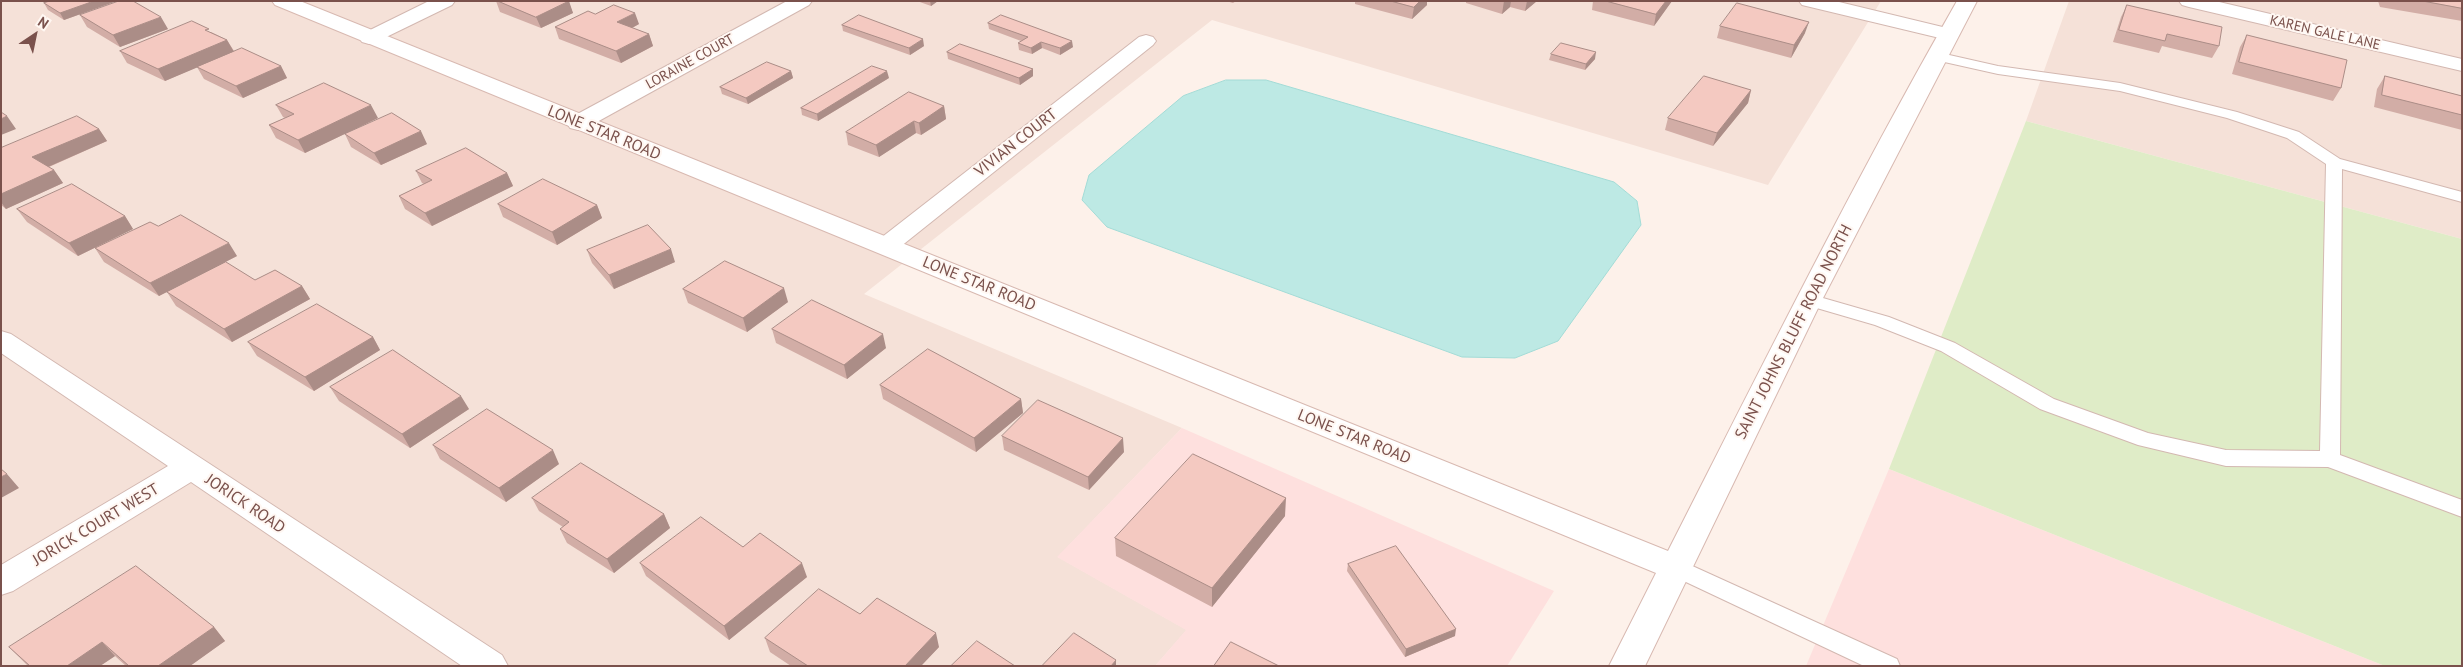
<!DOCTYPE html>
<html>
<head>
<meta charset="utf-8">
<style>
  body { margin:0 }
  #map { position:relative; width:2463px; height:667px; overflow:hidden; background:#fdf1ea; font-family:"PT Sans",sans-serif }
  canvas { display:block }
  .frame { position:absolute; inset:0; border:2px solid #7a514c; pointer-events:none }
  .north { position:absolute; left:10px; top:10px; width:50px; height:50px; -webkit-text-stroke:4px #fff7f2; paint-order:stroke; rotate:34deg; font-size:14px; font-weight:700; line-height:20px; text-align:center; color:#7a514c }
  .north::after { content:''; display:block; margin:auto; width:18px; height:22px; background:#7a514c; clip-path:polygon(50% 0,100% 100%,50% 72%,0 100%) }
</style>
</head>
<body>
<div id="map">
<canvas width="2463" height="667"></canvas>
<div class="frame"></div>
<div class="north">N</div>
</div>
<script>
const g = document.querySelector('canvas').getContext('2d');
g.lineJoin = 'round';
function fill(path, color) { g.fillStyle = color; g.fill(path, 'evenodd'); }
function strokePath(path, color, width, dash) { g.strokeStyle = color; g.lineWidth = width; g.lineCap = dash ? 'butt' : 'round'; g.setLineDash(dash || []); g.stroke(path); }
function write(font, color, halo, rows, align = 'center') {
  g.font = font + ' "PT Sans",sans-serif'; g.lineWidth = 4; g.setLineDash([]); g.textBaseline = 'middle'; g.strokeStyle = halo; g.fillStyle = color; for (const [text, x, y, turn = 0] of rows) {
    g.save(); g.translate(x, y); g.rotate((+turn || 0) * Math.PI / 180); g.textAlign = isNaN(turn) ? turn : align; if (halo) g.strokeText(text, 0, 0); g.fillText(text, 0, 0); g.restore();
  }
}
const residential = new Path2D(`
  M1,1h1880l-113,184 -556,-165 -348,274 318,134 -124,129 129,73 -32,36h-1154z
  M2069,1h393v238l-436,-118z`);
const commercial = new Path2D(`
  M1182,428l372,163 -47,75h-352l31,-36 -129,-73z
  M1889,469l496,197h-579z`);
const green = new Path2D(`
  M2026,121l436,118v427h-77l-496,-197z`);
const water = new Path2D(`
  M1226,80h40l348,102 23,19 4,24 -83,116 -43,17 -53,-1 -355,-130 -25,-27 7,-25 94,-79z`);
const lane = new Path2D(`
  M1936,52l62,14 122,17 117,29 62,20 41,27 122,33v10l-120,-33 -2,286 122,45v17l-134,-50 -102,-1 -88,-21 -98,-36 -99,-58 -66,-26 -72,-21 -3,-4 3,-4 6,-2 80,23 66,26 99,56 94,34 78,17 94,1 6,-287 -39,-26 -60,-20 -107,-27 -122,-17 -67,-15 -2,-3 2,-3z
  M1677,559l220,100 3,7h-36l-195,-92 -3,-6 3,-6z`);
const street = new Path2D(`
  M429,1h26l-3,4 -76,37 -7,2 -7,-2 -3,-4 3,-4z
  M787,1h25l-3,4 -223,123 -8,2 -8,-2 -3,-5 3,-5z
  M1799,1h36l120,29 3,4 -3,4 -7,2 -146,-35z
  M2179,1h36l247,58v12l-273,-64 -7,-2z
  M1146,35l7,2 3,4 -3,4 -258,206 -9,3 -9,-3 -4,-5 4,-5 262,-204z
  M1,331l10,3 491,321 6,11h-46l-271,-184 -178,109 -12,4v-30l167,-99 -167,-113z`);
const secondary = new Path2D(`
  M272,1h28l1368,550c94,-185 186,-370 289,-550h20l-155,299 -177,366h-36l47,-93 -1381,-568z`);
const wall = new Path2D(`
  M50,1h63l1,1 -50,18 -16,-10 -4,-7z
  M496,1h72l5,12 -32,15 -41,-16z
  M917,1h21l-7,5z
  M1226,1h10l-3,2z
  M1355,1h72v4l-15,14 -57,-15z
  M1466,1h71l-12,10 -15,-4 -8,7 -36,-11z
  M1593,1h79l-18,25 -62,-16z
  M2378,1h84v20l-82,-14z
  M2127,5l92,41 -7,12 -50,-12 -3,7 -46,-11 8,-25z
  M595,14l44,10 -7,4 17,6 4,12 -32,17 -62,-24 -4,-12z
  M80,15l88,14 -48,18 -33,-20z
  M988,23l85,24 -13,8 -18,-7 -10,6 -13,-4 -1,-7 3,-2 -32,-12z
  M842,25l82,21 -14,9 -67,-24z
  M1720,26l85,7 -14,25 -74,-20z
  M211,32l16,8 7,11 47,15 6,12 -44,20 -39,-19 -7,-12 -32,14 -38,-18 -7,-12z
  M2247,35l94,53 -8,13 -101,-27 8,-27z
  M947,52l86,17v7l-13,9 -72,-26z
  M1551,54l44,5 -10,11 -36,-10z
  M791,71l2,7 -45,26 -26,-10 -2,-7z
  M2385,76l77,20v34l-88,-23 3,-18z
  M889,78l-71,43 -16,-6 -1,-7z
  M1751,90l-3,13 -35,43 -48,-16 3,-12z
  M276,105l102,13 -73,35 -29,-15 -7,-13 16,-7 -2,-1z
  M944,106l2,13 -25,16 -5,-2 -37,24 -31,-12 -2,-13z
  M99,129l8,12 -58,26 5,3 9,13 -57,26 -5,-4v-57z
  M345,134l82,10 -46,21 -30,-18z
  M416,171l91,2 6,13 -81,40 -27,-17 -6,-13 25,-12 -2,-1z
  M498,204l99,1 5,13 -45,27 -54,-28z
  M17,209l108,7 8,13 -55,27 -51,-34z
  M158,226l79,30 -78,40 -55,-34 -9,-14z
  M587,250l88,12 -61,27 -22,-26z
  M255,280l47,6 8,13 -78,43 -56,-36 -9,-14z
  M683,289l105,13 -41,30 -59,-29z
  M772,329l114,19 -39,31 -71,-36z
  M373,337l7,13 -66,41 -57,-35 -9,-14z
  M880,385l141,14 2,14 -47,39 -93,-53z
  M330,387l139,22 -59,39 -71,-47z
  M1002,436l122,16 -35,38 -85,-40z
  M433,445l126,19 -53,38 -66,-43z
  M532,498l132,16 6,14 -56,45 -47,-30 -7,-14 3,-2 -24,-16z
  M1285,516l-73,91 -96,-51 -1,-18z
  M743,547l64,30 -78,63 -83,-64 -6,-13z
  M1348,564l107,72 -50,21 -58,-86z
  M860,614l79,33 -18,19h-130l-21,-14 -5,-14z
  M214,627l11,14 -35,25h-64l-11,-10 -15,10h-72l-19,-19z`);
const shadedWall = new Path2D(`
  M94,1h19l1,1 -50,18 -4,-7z
  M569,1l4,12 -32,15 -5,-11z
  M930,1h8l-7,5z
  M1420,1h7v4l-15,14 2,-12z
  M1504,1h7l-1,6 -8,7z
  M1527,1h10l-12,10z
  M1666,1h6l-18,25 2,-12z
  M635,13l4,11 -18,10 -4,-12z
  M161,17l7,12 -48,18 -7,-12z
  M1809,22l-4,11 -14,25 3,-13z
  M649,34l4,12 -32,17 -5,-12z
  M923,39l1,7 -14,9 -1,-7z
  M227,40l7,12 -69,29 -7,-12z
  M1072,41l1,6 -13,8v-7z
  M1041,42l1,6 -10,6 -1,-6z
  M1596,52l-1,7 -10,11 1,-6z
  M281,66l6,12 -44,20 -7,-12z
  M1033,69v7l-13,9 -1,-7z
  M791,71l2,7 -45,26 -2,-6z
  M887,71l2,7 -71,43 -1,-7z
  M1751,90l-3,13 -35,43 4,-13z
  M371,105l7,13 -73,35 -7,-13z
  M944,106l2,13 -25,16 -2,-12z
  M7,116l9,13 -15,6v-16z
  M914,121l2,12 -37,24 -3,-12z
  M99,129l8,12 -66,29 -9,-13z
  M421,131l6,13 -46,21 -7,-12z
  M54,170l9,13 -57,26 -5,-7v-8z
  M507,173l6,13 -81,40 -7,-13z
  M597,205l5,13 -45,27 -5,-13z
  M125,216l8,13 -55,27 -9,-13z
  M229,243l8,13 -78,40 -9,-13z
  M671,249l4,13 -61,27 -5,-14z
  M302,286l8,13 -78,43 -8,-13z
  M784,288l4,14 -41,30 -4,-14z
  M883,334l3,14 -39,31 -3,-14z
  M373,337l7,13 -66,41 -9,-14z
  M461,396l8,13 -59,39 -8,-14z
  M1021,399l2,14 -47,39 -2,-14z
  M1123,438l1,14 -35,38 -1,-13z
  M553,450l6,14 -53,38 -7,-14z
  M7,474l12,14 -18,10v-21z
  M1286,498l-1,18 -73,91v-19z
  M664,514l6,14 -56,45 -7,-14z
  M802,563l5,14 -78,63 -5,-14z
  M214,627l11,14 -35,25h-32z
  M1456,629l-1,7 -50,21 1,-8z
  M936,633l3,14 -18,19h-16z
  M102,642l13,14 -15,10h-33z
  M1116,660v6h-5z`);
const building = new Path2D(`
  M50,1h44l-34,12 -16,-10z
  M119,1h14l28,16 -48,18 -33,-20z
  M498,1h71l-33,16z
  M1391,1h29l-6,6z
  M1606,1h60l-10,13z
  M2423,1h39v7z
  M1737,3l72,19 -15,23 -74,-19z
  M614,5l21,8 -18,9 32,12 -33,17 -61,-24 33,-16 7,3z
  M2127,5l95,22 -3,19 -52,-12 -2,7 -46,-11z
  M859,15l64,24 -14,9 -67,-23z
  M1001,15l71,26 -12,7 -19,-6 -10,6 -13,-5 10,-6 -40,-14z
  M192,21l17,8 -4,1 22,10 -69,29 -38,-18z
  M2247,35l100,25 -6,28 -102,-26z
  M1561,43l35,9 -10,12 -35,-10z
  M960,44l73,25 -14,9 -72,-26z
  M242,48l39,18 -45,20 -39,-19z
  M767,62l24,9 -45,27 -26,-11z
  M872,66l15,5 -70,43 -16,-6z
  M1704,76l47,14 -34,43 -49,-15z
  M2385,76l77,20v19l-80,-20z
  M324,83l47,22 -73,35 -29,-15 25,-11 -18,-9z
  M909,92l35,14 -25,17 -5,-2 -38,24 -30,-13z
  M1,112l6,4 -6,3z
  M392,113l29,18 -47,22 -29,-19z
  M77,116l22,13 -67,28 22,13 -53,24v-46z
  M466,148l41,25 -82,40 -26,-17 33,-16 -16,-9z
  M543,179l54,26 -45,27 -54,-28z
  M72,184l53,32 -56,27 -52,-34z
  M181,215l48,28 -79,40 -55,-35 55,-26 8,4z
  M648,225l23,24 -62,26 -22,-25z
  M725,261l59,27 -41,30 -60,-29z
  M226,262l29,18 20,-10 27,16 -78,43 -57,-37z
  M812,300l71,34 -39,31 -72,-36z
  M317,304l56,33 -68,40 -57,-35z
  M928,349l93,50 -47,39 -94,-53z
  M393,350l68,46 -59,38 -72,-47z
  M1038,400l85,38 -35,39 -86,-41z
  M487,409l66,41 -54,38 -66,-43z
  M1193,454l93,44 -74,90 -97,-50z
  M581,463l83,51 -57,45 -47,-30 9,-7 -37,-24z
  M1,469l6,5 -6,3z
  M701,517l42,30 17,-14 42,30 -78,63 -84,-63z
  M1396,546l60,83 -50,20 -58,-85z
  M136,566l78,61 -56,39h-29l-27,-24 -35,24h-37l-21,-19z
  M819,589l41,25 17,-16 59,35 -31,33h-97l-43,-28z
  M1074,633l42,27 -5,6h-69z
  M977,641l38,25h-64z
  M1231,642l48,24h-65z`);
const farStreetnames = [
  ["KAREN GALE LANE",2325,33,13],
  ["LORAINE COURT",690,62,-29]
];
const streetNames = [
  ["LONE STAR ROAD",604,133,22],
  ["VIVIAN COURT",1016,143,-38],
  ["LONE STAR ROAD",979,284,22],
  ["SAINT JOHNS BLUFF ROAD NORTH",1794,332,-63],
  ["LONE STAR ROAD",1354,437,22],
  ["JORICK ROAD",245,504,34],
  ["JORICK COURT WEST",96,525,-31]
];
fill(residential, '#f5e1d8');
fill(commercial, '#fee0de');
fill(green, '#dfecc7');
fill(water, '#bde9e4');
strokePath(water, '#a3dbd6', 1);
strokePath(lane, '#d3b8b1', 2);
strokePath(street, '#d3b8b1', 2);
strokePath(secondary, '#d8b9b1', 2);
fill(lane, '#fff');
fill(street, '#fff');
fill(secondary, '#fff');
fill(wall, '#d2ada6');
fill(shadedWall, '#ab8d87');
fill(building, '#f4c9c1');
strokePath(building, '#ab8d87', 1);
write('14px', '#7a514c', '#fff7f2', farStreetnames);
write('16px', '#7a514c', '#fff7f2', streetNames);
</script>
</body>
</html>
